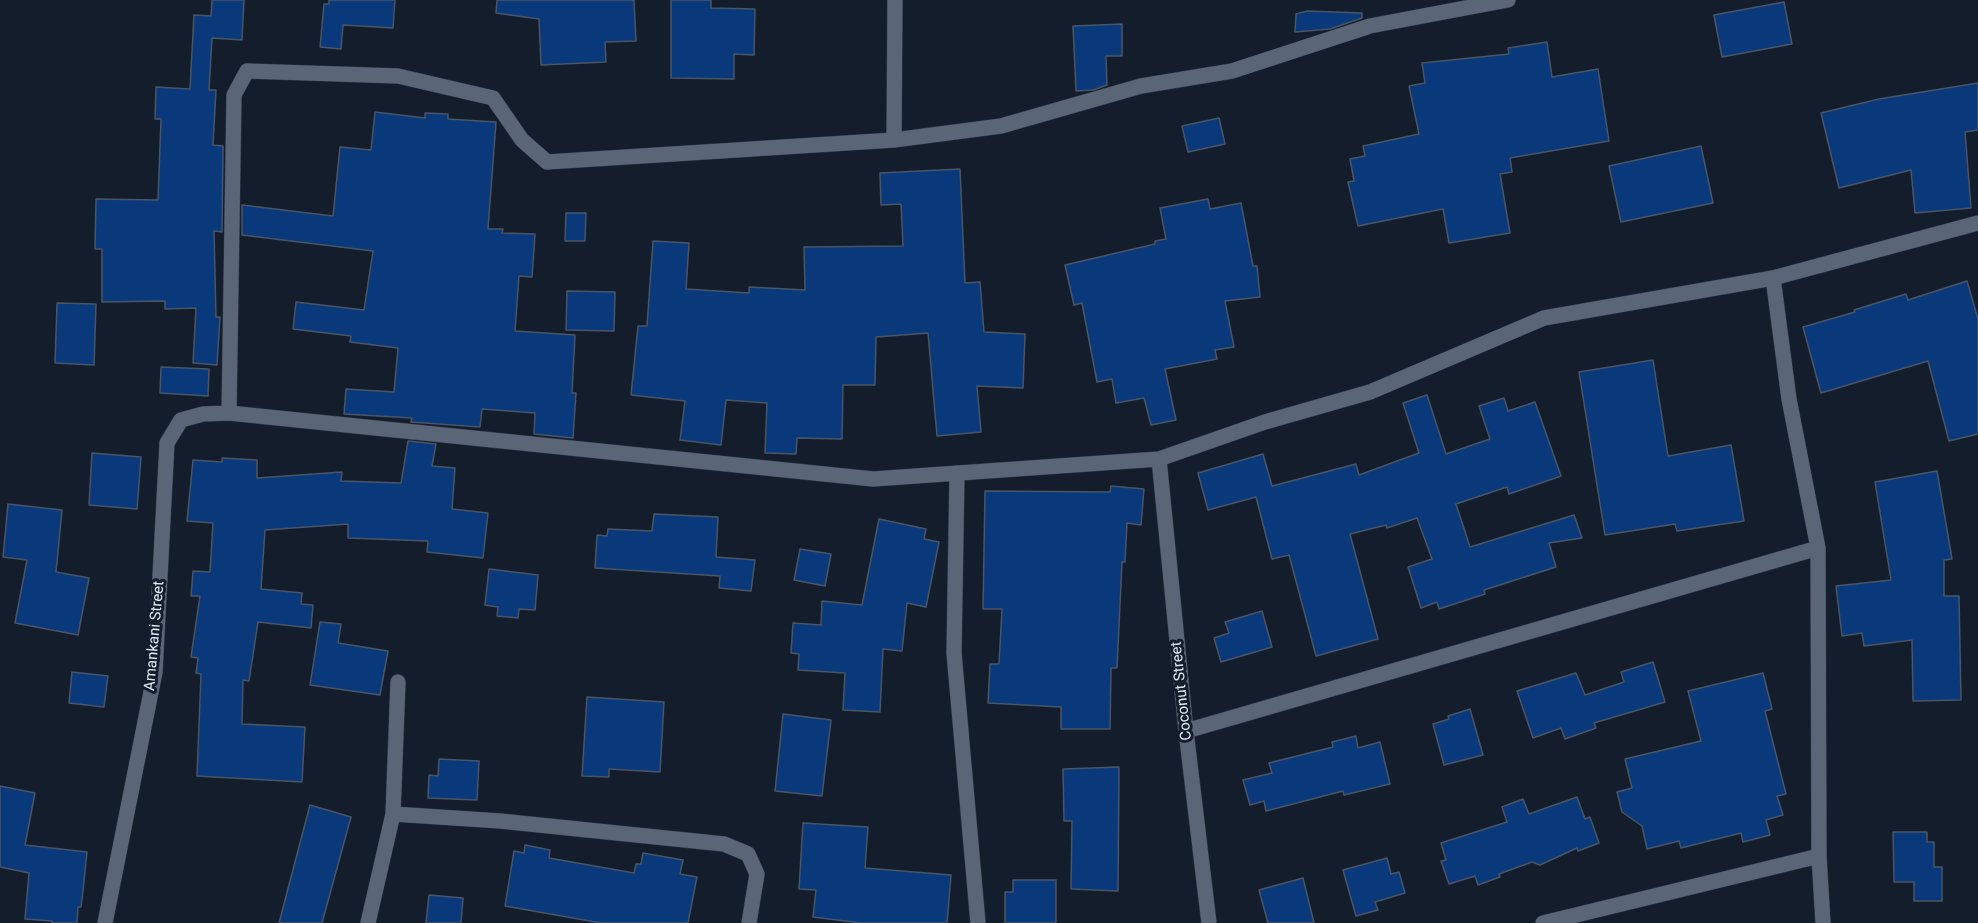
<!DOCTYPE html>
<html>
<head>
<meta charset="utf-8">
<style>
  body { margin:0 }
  canvas { display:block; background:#131d2c }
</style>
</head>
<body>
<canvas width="1978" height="923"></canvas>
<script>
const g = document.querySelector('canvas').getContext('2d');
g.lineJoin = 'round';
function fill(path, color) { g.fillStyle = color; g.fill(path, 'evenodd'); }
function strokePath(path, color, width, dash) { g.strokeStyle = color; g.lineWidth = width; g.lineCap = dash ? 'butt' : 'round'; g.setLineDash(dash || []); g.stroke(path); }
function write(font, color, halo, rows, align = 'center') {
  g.font = font + ' Roboto,sans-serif'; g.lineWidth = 6; g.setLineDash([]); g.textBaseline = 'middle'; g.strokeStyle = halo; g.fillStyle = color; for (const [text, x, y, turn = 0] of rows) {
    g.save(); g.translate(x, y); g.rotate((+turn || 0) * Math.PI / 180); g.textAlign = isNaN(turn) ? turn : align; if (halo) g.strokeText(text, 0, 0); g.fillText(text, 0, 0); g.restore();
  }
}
const building = new Path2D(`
  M212,0h32l-2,40 -30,-2 -3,52h7l-3,55 10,1 -1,86 -8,-1 2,86h4l-3,48 -24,-2 3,-55 -31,1v-8l-63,1v-53h-7l1,-50 62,1 3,-81h-6l1,-32 34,2 4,-74 17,1z
  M329,0h66l-2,28 -50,-3 -2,24 -21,-2 4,-43h5z
  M497,0h137l2,41 -31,1 1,20 -65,3 -2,-46 -43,-6z
  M671,0h40v8l44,1 -1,46 -20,-1v25l-63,-1z
  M1784,2l8,42 -70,13 -8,-42z
  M1307,11l55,2v5l-32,11 -35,3 1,-18z
  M1122,24v32h-16l1,29 -14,5 -17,1 -3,-65z
  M1547,42l5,35 46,-8 11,72 -99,17 2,14 -12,2 10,59 -61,10 -6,-34 -85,17 -10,-44 6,-1 -4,-22 15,-3 -2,-10 56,-12 -10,-48 16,-3 -3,-20 87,-9 -1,-6z
  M1978,83v47l-13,2 6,76 -56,5 -4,-43 -72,18 -18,-75 58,-14z
  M375,112l50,6v-5l23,1v5l48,3 -8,107h15l-1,4 33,1 -3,43 -13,-1 -4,55 60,4 -3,58h4l-3,45 -39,-4 1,-21 -53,-4 -2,18 -69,-5 1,-4 -68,-4 2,-25 48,3 4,-44 -48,-6 1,-6 -58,-7 3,-27 68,8 9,-59 -131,-16v-30l91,11 7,-69 31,3z
  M1219,118l6,26 -37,8 -6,-26z
  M1701,146l12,57 -92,19 -12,-56z
  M960,169l5,114 15,-1 4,50 41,2 -2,54 -46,-2 4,46 -44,4 -9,-103 -52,4 -1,48h-32l-1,54 -45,-1 -1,16 -31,-1 2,-50 -41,-3 -5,45 -41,-5 5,-39 -54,-6 7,-69h9l6,-85 36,2 -3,46 63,4v-6l56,3 -1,-43 99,-1 -2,-42 -20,1 -1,-32z
  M1208,199l2,10 31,-6 12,63h4l3,31 -35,4 9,46 -19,3 2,9 -52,10 11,51 -25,5 -7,-27 -28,5 -4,-24 -15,3 -15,-79 -8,2 -9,-40 90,-21v-3l11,-2 -6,-31z
  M566,213h20l-1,28h-20z
  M1967,281l11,38v115l-29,7 -21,-80 -107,32 -18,-66 52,-15 -1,-2 52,-16 2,6z
  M567,291l48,1 -1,39 -48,-1z
  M57,303l39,1 -2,61 -39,-2z
  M1653,360l15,96 63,-11 13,76 -67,10 -2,-7 -70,11 -26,-163z
  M161,367l48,2 -1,27 -48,-3z
  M1427,395l19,59 44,-15 -11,-33 25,-8 4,13 27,-9 26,74 -52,18 -2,-7 -51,17 14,43 104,-32 8,23 -33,5 7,24 -72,23 1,4 -46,15 -2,-7 -16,6 -13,-41 24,-8 -15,-41 -30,10 -1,-3 -36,9 28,105 -62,17 -27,-101 -17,4 -16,-62 -48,13 -10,-37 65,-19 9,32 84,-22 3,11 60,-22 -16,-50z
  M408,441l28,3 -4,22 23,2 -3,41 36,4 -5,45 -56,-6 1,-11 -80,-3v-14l-83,6 -4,59 41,4 -1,11 12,1 -2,23 -53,-6 -9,59 -6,-1 -1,44 63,3 -3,55 -105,-6 4,-102 -5,-1 2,-15 -7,-1 9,-61h-9l2,-25 17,1 3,-49 -26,-2 6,-61 29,2v-4l35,2v18l85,-6 -1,9 60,2z
  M92,453l49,4 -4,52 -48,-4z
  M1937,471l15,88 -8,1v36h15l2,104 -48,1 -1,-61 -48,6 -2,-13 -20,3 -6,-50 55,-6 -16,-98z
  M1111,486l33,3 -3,36 -14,-2 -2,39h-3l-5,106h-6l-1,61h-49v-22l-73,-4 2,-39h9l3,-55h-19l2,-118 125,1z
  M8,504l54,6 -6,62 33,6 -11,57 -63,-12 12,-63 -24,-3z
  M654,514l64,3 -2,40 39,3 -4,31 -32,-3 1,-12 -125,-8 2,-33 10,1 1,-7 44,2z
  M879,519l47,10 -2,10 15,3 -13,65 -19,-4 -5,48 -19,-2 -3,63 -37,-2 2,-37 -47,-3 1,-16 -8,-1 2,-30 28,2 1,-24 40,4z
  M800,549l31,5 -6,32 -31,-6z
  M489,569l49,6 -3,35 -16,-1 -1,9 -21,-2 1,-9 -13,-2z
  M1262,611l10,36 -51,15 -7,-24 15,-5 -4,-11z
  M320,622l21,2 -3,19 50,8 -8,44 -70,-10z
  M1653,662l12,40 -71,21 2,5 -31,11 -4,-11 -28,10 -16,-47 59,-18 9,22 39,-13 -3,-10z
  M72,672l36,4 -4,31 -35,-4z
  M1763,673l9,36 -7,2 21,83 -9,2 6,19 -17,5 4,15 -27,7 -2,-9 -60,15 -2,-7 -32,8 -5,-23 -20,-14 -5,-20 15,-4 -7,-29 76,-18 -13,-50z
  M587,697l77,5 -4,70 -51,-3v8l-27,-1z
  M1470,709l13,46 -39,10 -11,-41 16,-5 -1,-3z
  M783,714l48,6 -9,76 -47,-5z
  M1356,736l2,12 22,-6 10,42 -46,11 -1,-4 -77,20 -2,-10 -14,4 -7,-25 29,-7 -3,-10 64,-16 -1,-5z
  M439,759l40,2 -2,39 -49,-2 1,-23 9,1z
  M1119,767l-1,124 -47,-2 1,-68h-8l-1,-52z
  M0,786l35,7 -10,52 62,7 -4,39 -2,16h-3l-1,16h-25v-2l-27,-2 4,-46 -29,-6z
  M1577,797l8,22 5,-2 9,26 -21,8 -1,-3 -37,17 -8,-3 -33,12 1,3 -22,8 -3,-9 -26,8 -8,-23 5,-1 -5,-17 66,-21 -5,-15 21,-8 6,15z
  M310,805l41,12 -29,106h-43z
  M803,823l65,4 -3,41 86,7 -4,48h-86l-48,-6 3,-27 -17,-1z
  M1893,832h34v10h7v25h8v34h-28v-19h-20z
  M525,845l25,5 -1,8 85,15 2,-9h5l2,-11 40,7 -3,14 17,3 -9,46h-87l-96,-17 9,-55 10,2z
  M1387,858l4,16 8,-2 6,21 -30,9 3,8 -22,6 -13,-46z
  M1303,878l11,45h-46l-9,-33z
  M1013,880h43v43h-51v-31h8z
  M429,895l34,3 -2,25h-35z`);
const minor = new Path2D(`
  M894,140l1,-140
  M1773,278l16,121 29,149 1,308 4,67
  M229,413l5,-318 13,-24 151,5 95,22 29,42 25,22 347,-22 107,-14 140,-40 91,-15 138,-45 138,-26
  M1159,459l27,272 23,192
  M957,473l-3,180 24,270
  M1186,731l632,-183
  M393,814l107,7 224,23 24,10 9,20 -8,49
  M105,923l50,-251 12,-229 14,-23 22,-6 26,-1 644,66 286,-20 106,-37 105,-30 174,-74 229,-40 205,-55
  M368,923l25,-109 5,-132
  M1543,923l276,-67`);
const streetNames = [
  ["Amankani Street",155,636,-85],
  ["Coconut Street",1182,691,-96]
];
fill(building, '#09397a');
strokePath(building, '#495566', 1.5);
strokePath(minor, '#343945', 16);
strokePath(minor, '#5a6678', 15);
write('15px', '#e3eaf4', '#131d2c', streetNames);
</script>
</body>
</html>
